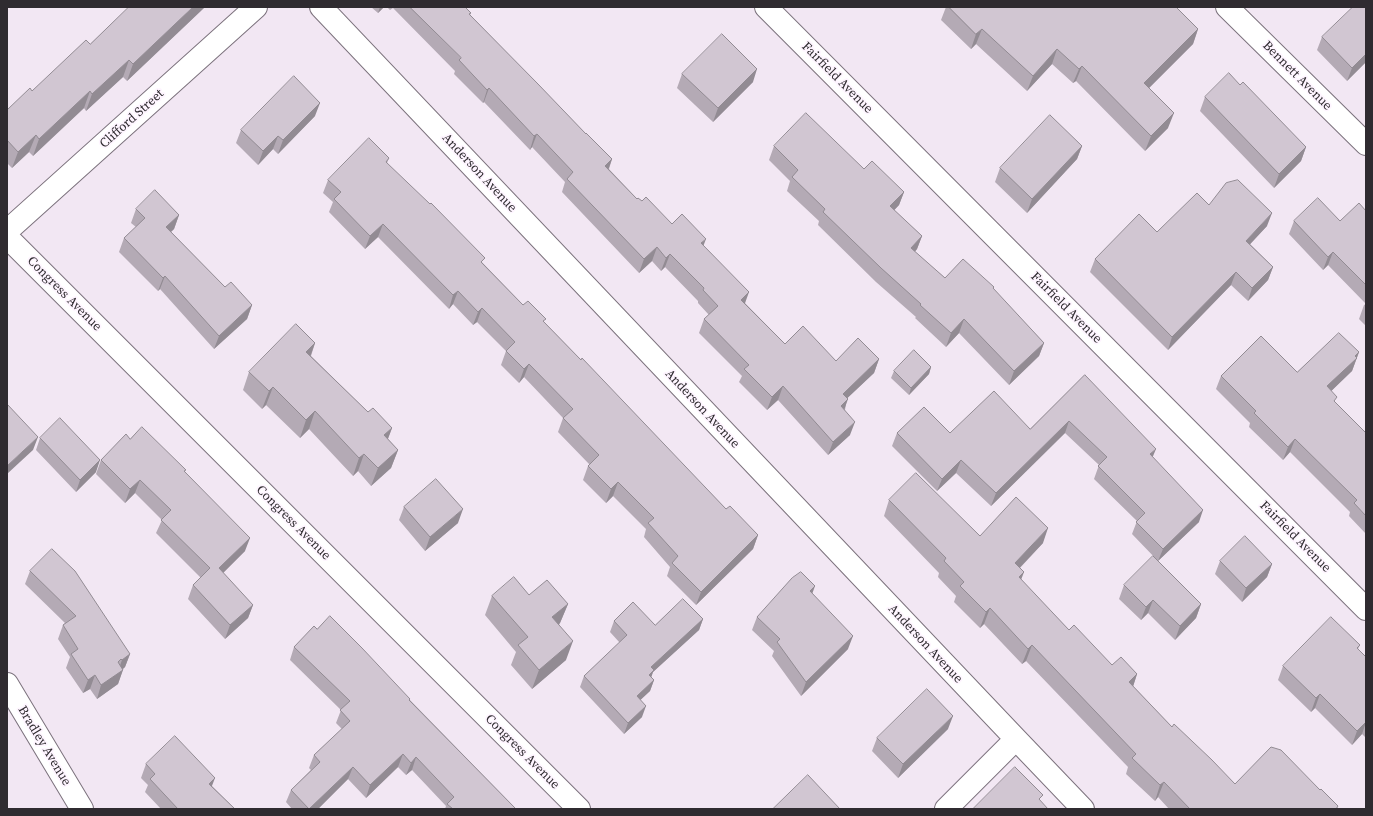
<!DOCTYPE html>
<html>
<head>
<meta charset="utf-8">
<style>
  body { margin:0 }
  #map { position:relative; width:1373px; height:816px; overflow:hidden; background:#f2e7f3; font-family:"Source Serif 4",serif }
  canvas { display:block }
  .frame { position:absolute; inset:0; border:8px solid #2f2b30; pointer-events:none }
</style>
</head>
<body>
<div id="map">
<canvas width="1373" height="816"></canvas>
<div class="frame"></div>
</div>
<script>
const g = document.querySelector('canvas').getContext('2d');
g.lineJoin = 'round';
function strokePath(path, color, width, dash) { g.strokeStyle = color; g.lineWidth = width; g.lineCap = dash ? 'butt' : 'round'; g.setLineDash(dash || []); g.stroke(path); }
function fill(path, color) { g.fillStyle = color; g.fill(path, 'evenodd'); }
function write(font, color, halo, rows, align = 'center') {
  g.font = font + ' "Source Serif 4",serif'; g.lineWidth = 3.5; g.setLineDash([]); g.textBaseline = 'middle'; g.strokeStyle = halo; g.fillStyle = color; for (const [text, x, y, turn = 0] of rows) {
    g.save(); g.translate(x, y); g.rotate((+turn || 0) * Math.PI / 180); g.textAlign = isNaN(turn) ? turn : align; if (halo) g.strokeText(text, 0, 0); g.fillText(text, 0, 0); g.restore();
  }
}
const street = new Path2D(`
  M321,7l695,732 67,70
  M766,7l600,602
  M1227,7l139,137
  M7,231l249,-224
  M7,237l572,572
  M946,809l70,-70`);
const secondary = new Path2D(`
  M7,684l75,125`);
const wall = new Path2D(`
  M205,7l-78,74 -4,-4 -37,34 -2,-3 -51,48 -4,-4 -17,16 -5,-5v-53l25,-19 58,-47z
  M371,7h13l-6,6z
  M387,7h78l6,6 -1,2 116,119 26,25 -3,10 28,30 5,2 30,23 31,21 42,58 40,41 51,17 43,-2 -5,14 -27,25 -2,12 5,25 -22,20 -50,-55 -11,10 -28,-28 3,-6 -43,-43 5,-14 5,-4 -11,-12v-2l-33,-34 -4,4 -9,-10 -13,12 -77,-81 3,-10 -33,-35 -2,3 -46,-48 -1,1 -29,-29 1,-3 -62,-63 -3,2z
  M946,7h230l22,22 -5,15 -44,44 19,40 -23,23 -69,-70 -3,2 -21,-19 -25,27 -51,-47 -5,5 -30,-29z
  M1366,7v55l-19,19 -30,-31 5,-13z
  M682,74l71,8 -40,40 -36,-34z
  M1240,85l66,62 -5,14 -27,27 -74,-77 5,-14z
  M315,116l-37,38 -5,-5 -15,16 -22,-22 5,-13z
  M774,146l90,23 40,23 -5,13 -5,5 28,26 -5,13 -2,3 30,26 49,9 -1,2 51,54 -5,13 -30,29 -50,-52 -13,14 -31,-29 1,-1 -40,-35 -58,-57 1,-4 -32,-30 3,-10 -21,-21z
  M1082,146l-5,13 -50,54 -32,-31 5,-14z
  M389,158l-2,5 136,142 22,18 181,186 32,26 -5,14 -57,56 -29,-29 3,-9 -26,-30 2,-8 -33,-33 -7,7 -23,-23 5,-14 2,-1 -32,-33 5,-14 -39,-41 -5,6 -18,-18 5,-14 -29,-29 -4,3 -20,-21 -4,5 -71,-72 -13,12 -36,-37 4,-10 -10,-9 5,-13z
  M1209,205l58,21 -17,18 23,23 -5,13 -20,21 -17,-16 -63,65 -78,-78 5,-13 62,-27z
  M136,209l43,6 -5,14 -3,3 54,55 27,18 -5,14 -33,30 -54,-60 -2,2 -39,-39 5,-14 12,-11 -5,-4z
  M1366,211v115l-7,-7 5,-14 2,-1 -38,-39 -5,5 -34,-36 5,-13h46z
  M315,343l-4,13 57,56 24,16 -4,11 10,11 -7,18 -20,18 -13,-15 -5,5 -44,-47 -9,9 -34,-33 -4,4 -19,-19 6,-18z
  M1359,352l-7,19 -21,20 4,11 31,31v101l-17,-18 1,-4 -60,-60 -7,8 -34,-33 1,-4 -34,-34 5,-13 76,-4z
  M931,367l-2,7 -20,21 -18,-17 3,-7z
  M1085,375l68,82 46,65 -41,39 -26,-27 5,-13 -43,-42 5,-14 -34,-32 -74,73 -35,-33 -19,18 -45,-45 5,-13h53l80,-4z
  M40,438l56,34 -20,20 -40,-42z
  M130,439l55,33 60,79 -22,22 30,32 -5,13 -23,21 -37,-40 5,-14 8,-7 -45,-45 6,-13 -27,-27 -10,10 -29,-29 5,-14z
  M889,500l91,36 63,7 -23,25 1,12 48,50 43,35 25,9 -4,12 39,41 63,57 85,6 18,16 -1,3h-168l-11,-12 -3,4 -29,-27 2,-7 -102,-106 -4,3 -38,-40 -4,4 -26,-26 2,-6 -18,-19 1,-4 -55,-57z
  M404,507l54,16 -33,28 -26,-31z
  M1220,561l52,3 -5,13 -25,25 -27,-28z
  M30,571l100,83 -5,13 -2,2 -5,15 -21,15 -7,-10 -7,4 -17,-25 4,-11 -12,-18 5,-14 2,-2 -40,-39z
  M1124,585l77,19 -5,14 -21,22 -27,-27 -7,7 -22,-21z
  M812,593l36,56 -47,47 -29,-40 2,-5 -22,-21 5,-13z
  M529,595l39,9 -8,19 -1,2 7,35 -34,29 -21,-24 5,-13 -31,-37 7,-19z
  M703,619l-4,11 -46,42 -2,5 3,3 -4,11 -10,9 2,17 -18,17 -44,-47 4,-11 36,-33 -10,-11 4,-11 41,4z
  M317,629l93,70v1l106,109h-71l1,-3 -34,-36 -6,5 -8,-8 -32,31 -18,-19 -30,30h-26l-6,-7 5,-12 20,-20 -2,-2 5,-13 28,-26 -6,-6 5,-13 -51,-50 4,-13z
  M1360,645l-2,4 8,8v81l-4,-4 -10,11 -37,-37 -4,4 -33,-32 5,-14z
  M948,729l-50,49 -26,-27 5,-13z
  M146,764l66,22 23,23h-74l-16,-17 3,-7 -7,-7z`);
const shadedWall = new Path2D(`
  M193,7h12l-78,74 6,-17z
  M380,7h4l-6,6z
  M982,29l-6,15 -5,5 5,-15z
  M1198,29l-5,15 -54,54 5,-15z
  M1057,49l-5,15 -25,27 6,-15z
  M1366,54v8l-19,19 5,-13z
  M129,60l-6,17 -37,34 6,-17z
  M1082,66l-6,15 -3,2 6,-14z
  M757,69l-4,13 -40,40 5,-14z
  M489,88l-5,14 -1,1 4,-13z
  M90,91l-6,17 -51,48 6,-17z
  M320,103l-5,13 -37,38 5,-14z
  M1174,113l-6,15 -23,23 6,-15z
  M537,134l-5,13 -2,3 4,-14z
  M36,135l-7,17 -17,16 6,-16z
  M278,136l-5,13 -15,16 5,-14z
  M1082,146l-5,13 -50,54 5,-14z
  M1306,147l-5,14 -27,27 5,-14z
  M612,159l-5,14 -2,-7z
  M904,192l-5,13 -14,15 5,-14z
  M1272,213l-5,13 -26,28 5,-13z
  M179,215l-5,14 -13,12 5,-14z
  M383,224l-5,13 -13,12 5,-13z
  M922,236l-5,13 -11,12 5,-13z
  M706,239l-5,13v-9z
  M657,247l-5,14 -13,12 5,-14z
  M1333,252l-5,13 -5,5 5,-13z
  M670,254l-5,13 -4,4 5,-13z
  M1273,267l-5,13 -20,21 4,-13z
  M1236,272l-5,13 -63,65 4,-13z
  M165,276l-5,13 -2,2 5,-13z
  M458,291l-5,13 -4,5 4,-14z
  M749,292l-5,14 -3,-6z
  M252,305l-5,14 -33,30 5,-13z
  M482,308l-5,14 -4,3 5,-13z
  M964,319l-5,14 -13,14 5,-14z
  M315,343l-6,17 -3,-8z
  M1044,343l-5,13 -30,29 5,-14z
  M1359,352l-7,19 -30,29 5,-14z
  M879,359l-5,14 -36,34 5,-13z
  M529,364l-5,13 -5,6 5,-14z
  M931,367l-2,7 -20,21 2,-7z
  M783,386l-5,14 -11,10 5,-13z
  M273,387l-7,18 -4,4 7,-18z
  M848,399l-5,14 -2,-7z
  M315,411l-6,18 -9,9 6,-18z
  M1069,421l-4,12 -74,73 5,-13z
  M855,422l-5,13 -22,20 5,-13z
  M392,428l-7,18 -1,-11z
  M38,437l-5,13 -26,24v-8z
  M1295,439l-5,13 -7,8 5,-13z
  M1156,449l-5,12 -1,-7z
  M398,450l-7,18 -20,18 7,-18z
  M364,454l-6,17 -5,5 6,-18z
  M100,460l-4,12 -20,20 4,-12z
  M961,460l-5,13 -19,18 5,-12z
  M140,480l-5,13 -10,10 5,-14z
  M618,482l-5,14 -7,7 5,-14z
  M463,509l-5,14 -33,28 5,-14z
  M1203,510l-4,12 -41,39 5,-12z
  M1048,528l-5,15 -34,36 6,-16z
  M758,535l-5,14 -57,56 5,-13z
  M250,538l-5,13 -31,31 5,-14z
  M1272,564l-5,13 -25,25 4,-14z
  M1024,572l-6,16 1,-11z
  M815,586l-5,14v-9z
  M1153,600l-5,13 -7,7 5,-13z
  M568,604l-8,19 -15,13 7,-19z
  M1201,604l-5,14 -21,22 5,-14z
  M253,605l-5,13 -23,21 5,-14z
  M990,608l-6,16 -4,4 6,-16z
  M703,619l-4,11 -46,42 -3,9 -5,5 6,-19z
  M853,636l-5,13 -47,47 5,-14z
  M573,641l-7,19 -34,29 7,-19z
  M1032,645l-6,16 -4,3 6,-15z
  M130,654l-5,13 -8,7 5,-14z
  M123,670l-5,14 -21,15 4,-14z
  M1137,674l-5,16 -3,-8z
  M95,675l-5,14 -7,4 5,-13z
  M654,680l-4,11 -17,16 4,-11z
  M1320,694l-5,14 -4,4 5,-14z
  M646,706l-4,11 -18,17 4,-11z
  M953,716l-5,13 -50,49 5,-14z
  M1366,722l-4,12 -10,11 5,-14z
  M403,754l-5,13 -32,31 4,-13z
  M416,757l-4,13 -6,5 5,-12z
  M353,767l-5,12 -30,30h-9z
  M215,778l-5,13 -1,-7z
  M1164,782l-6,15 -3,4 5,-16z`);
const building = new Path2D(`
  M129,7h64l-60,57 -4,-4 -37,34 -2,-3 -51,48 -3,-4 -18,17 -11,-12v-30l23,-22 2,3 54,-51 4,4z
  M410,7h55l6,6 -2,1 69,70 48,50v-1l26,26 -7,7 32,33 1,-1 4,3 4,-4 26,27 10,-10 24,25 -5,4 48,49 -8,8 44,44 18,-18 33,35 22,-23 21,21 -36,35 5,5 -7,7 14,16 -22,20 -50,-56 -11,11 -28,-28 5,-4 -45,-46 14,-13 -15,-16 1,-2 -34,-34 -4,4 -9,-11 -13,12 -77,-80 6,-7 -36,-38 -3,2 -45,-48 -2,2 -28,-30 2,-2z
  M949,7h227l22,22 -54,54 30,30 -23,23 -69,-70 -3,3 -22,-20 -24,27 -51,-47 -6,5z
  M1353,7h13v47l-14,14 -30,-31z
  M722,34l35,35 -39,39 -36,-34z
  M1229,73l11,12 3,-3 63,65 -27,27 -74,-77z
  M294,76l26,27 -37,37 -5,-4 -15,15 -22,-21z
  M806,113l58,56 8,-8 32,31 -14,14 32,30 -11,12 34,30 18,-19 31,28 -1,1 51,55 -30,28 -50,-52 -13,14 -31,-28 1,-1 -40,-36 -58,-56 2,-3 -33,-32 6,-7 -24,-24z
  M1050,115l32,31 -50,53 -32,-31z
  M369,138l20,20 -3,4 44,42 1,-1 54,55 -4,4 42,43 5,-4 18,18 -3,2 38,39 1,-2 144,151 4,-3 28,29 -57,57 -29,-29 6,-7 -30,-33 6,-5 -36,-36 -7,7 -23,-23 11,-11 -36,-37 10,-9 -44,-45 -5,5 -18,-18 9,-9 -33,-34 -4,4 -20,-21 -5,4 -70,-71 -13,12 -36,-37 7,-7 -13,-12z
  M1238,180l34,33 -26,28 27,26 -21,21 -16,-16 -64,65 -77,-78 44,-45 18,18 40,-39 12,12 17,-22z
  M155,190l24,25 -13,12 59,60 6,-5 21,23 -33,31 -54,-60 -2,2 -39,-40 21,-20 -9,-9z
  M1318,198l22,23 19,-18 7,8v74l-33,-33 -5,5 -34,-36z
  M296,324l19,19 -9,9 62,60 5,-4 19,20 -8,7 14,15 -20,18 -14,-14 -5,4 -44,-47 -9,9 -33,-33 -4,4 -20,-19z
  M1339,333l20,19 -4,4 2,2 -30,28 10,11 -3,4 32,32v83l-12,-13 3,-3 -62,-61 -7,8 -34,-34 2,-2 -35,-35 40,-40 36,36z
  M914,350l17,17 -20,21 -17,-17z
  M1085,375l71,74 -6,5 53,56 -40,39 -27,-27 9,-9 -47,-47 9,-9 -38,-36 -73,72 -35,-33 -19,19 -45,-46 27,-26 26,26 44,-42 36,38z
  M7,404l31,33 -31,29z
  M60,418l40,42 -20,20 -40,-42z
  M142,427l44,43 -2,1 66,67 -31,30 34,37 -23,20 -37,-40 17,-17 -49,-48 10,-10 -31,-30 -10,9 -29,-29 25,-26 4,5z
  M916,473l64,63 36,-39 32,31 -33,35 9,9 -5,5 50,53 5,-5 38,40 9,-8 16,17 -8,8 43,45 2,-3 38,36 23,24 36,-37 10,3 39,40 1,-1 17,17 -2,3h-146l-26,-27 -4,3 -28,-27 4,-4 -104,-109 -4,4 -38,-41 -4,4 -26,-26 4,-4 -20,-21 2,-3 -57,-58z
  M436,479l27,30 -33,28 -26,-30z
  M1245,536l27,28 -26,24 -26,-27z
  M52,549l23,22 55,83 -8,6 -1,-1 -3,3 5,8 -22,15 -6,-10 -7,5 -17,-26 7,-5 -15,-24 13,-9 -46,-45z
  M1153,556l48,48 -21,22 -27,-26 -7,7 -22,-22z
  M801,572l14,14 -5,5 43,45 -47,46 -29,-40 3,-3 -23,-22 35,-39z
  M514,577l15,18 18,-15 21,24 -16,13 21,24 -34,29 -21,-25 10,-8 -36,-41z
  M683,599l20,20 -52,48 3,3 -5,5 5,5 -17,16 9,10 -18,17 -44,-47 43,-41 -13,-14 19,-19 22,23z
  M330,616l32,32 48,51 -1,1 107,109h-63l-6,-5 7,-7 -38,-40 -5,6 -8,-9 -33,31 -17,-18 -44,42 -18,-19 29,-28 -6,-7 36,-34 -10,-11 10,-9 -56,-54 20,-21 3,3z
  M1331,617l29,28 -3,3 9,9v65l-9,9 -37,-37 -4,4 -33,-32z
  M927,689l26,27 -50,48 -26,-26z
  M175,736l40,42 -6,6 26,25h-57l-28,-30 5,-5 -9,-10z
  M1015,767l28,28 -4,4 9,10h-75z
  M808,775l32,34h-67z`);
const streetNames = [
  ["Bennett Avenue",1297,76,45],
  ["Fairfield Avenue",837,78,45],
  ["Clifford Street",132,119,-42],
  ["Anderson Avenue",479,173,47],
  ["Congress Avenue",64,294,45],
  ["Fairfield Avenue",1066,308,45],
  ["Anderson Avenue",702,409,47],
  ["Congress Avenue",293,523,45],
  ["Fairfield Avenue",1295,537,45],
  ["Anderson Avenue",925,644,47],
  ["Bradley Avenue",44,746,59],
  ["Congress Avenue",522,752,45]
];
strokePath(street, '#7c727d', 24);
strokePath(secondary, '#7c727d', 24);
strokePath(street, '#fff', 22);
strokePath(secondary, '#fff', 22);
fill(wall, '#b4aab5');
fill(shadedWall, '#928b93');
fill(building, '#d1c6d2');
strokePath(building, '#928b93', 1);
write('13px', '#2f2b30', '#fef5ff', streetNames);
</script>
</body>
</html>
